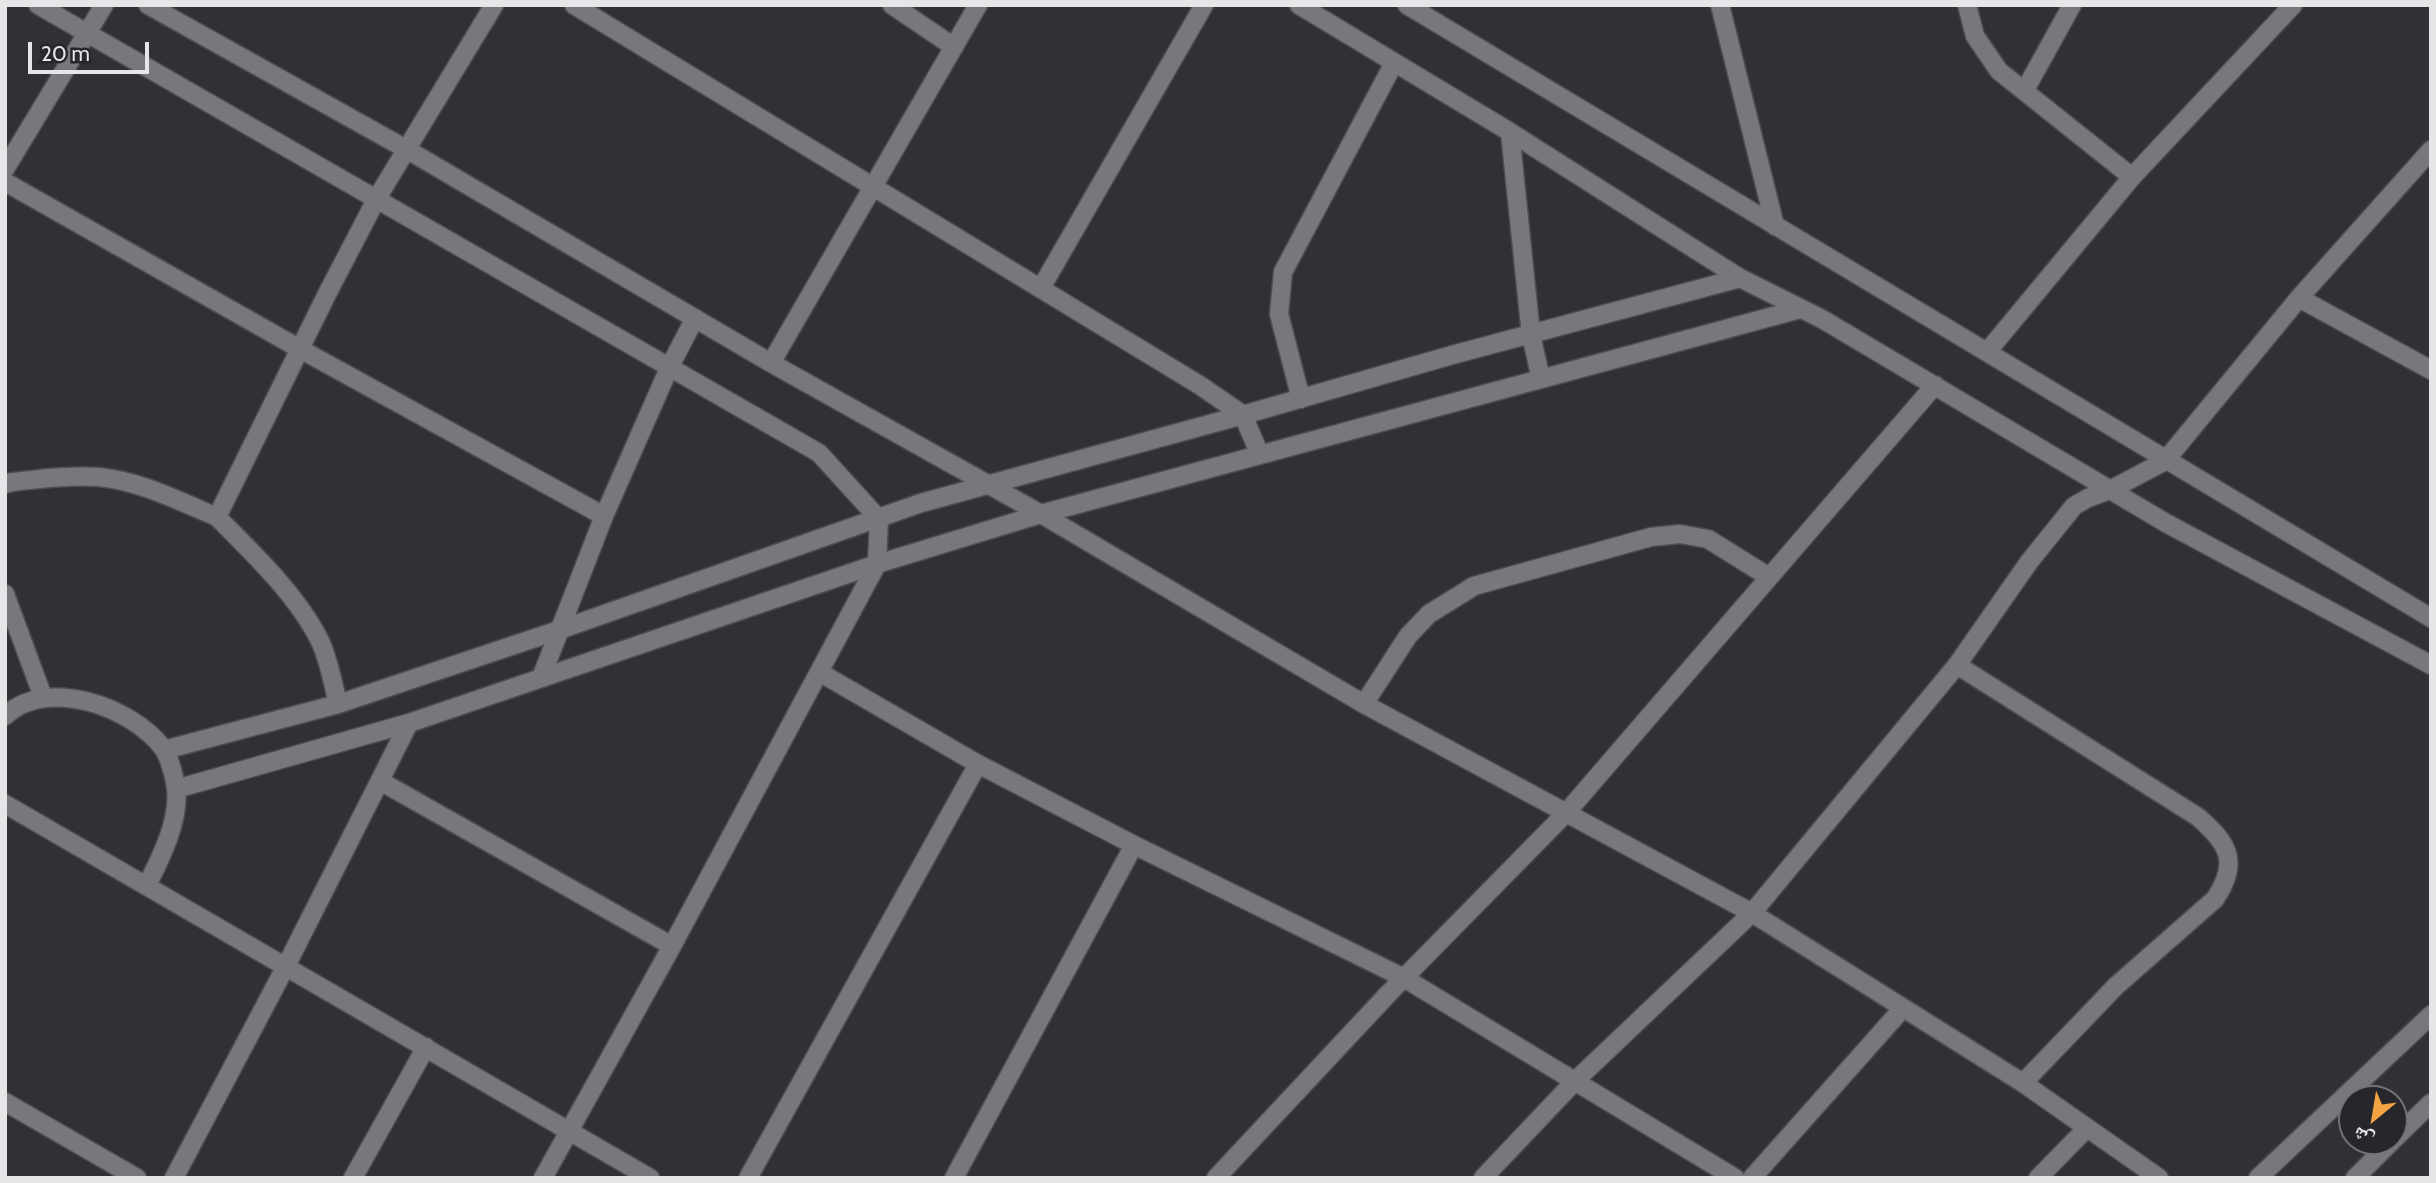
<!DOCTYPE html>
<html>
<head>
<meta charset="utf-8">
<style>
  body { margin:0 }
  #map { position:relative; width:2436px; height:1183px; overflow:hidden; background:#313135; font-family:Cabin,"Noto Naskh Arabic",sans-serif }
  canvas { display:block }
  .frame { position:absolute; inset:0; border:7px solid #e5e6e8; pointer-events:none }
  .north { position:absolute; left:2338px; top:1085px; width:70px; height:70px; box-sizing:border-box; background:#27272b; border:2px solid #737377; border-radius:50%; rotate:210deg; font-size:19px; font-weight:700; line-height:28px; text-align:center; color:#e5e6e8 }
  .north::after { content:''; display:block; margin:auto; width:24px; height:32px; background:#f3a442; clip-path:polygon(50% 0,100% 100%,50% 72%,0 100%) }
  .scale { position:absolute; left:28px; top:42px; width:121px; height:32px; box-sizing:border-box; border:4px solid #e5e6e8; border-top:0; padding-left:9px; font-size:21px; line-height:24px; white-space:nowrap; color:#e5e6e8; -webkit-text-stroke:5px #27272b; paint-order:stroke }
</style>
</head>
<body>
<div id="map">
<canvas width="2436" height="1183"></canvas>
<div class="frame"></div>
<div class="north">ش</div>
<div class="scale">20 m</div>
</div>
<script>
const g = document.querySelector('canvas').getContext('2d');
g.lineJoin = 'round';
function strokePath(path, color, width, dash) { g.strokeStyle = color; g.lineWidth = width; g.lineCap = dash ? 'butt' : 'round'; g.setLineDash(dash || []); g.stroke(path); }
const minor = new Path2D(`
  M38,5l781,448 60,66 -2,45 -205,382 -129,232
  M148,5l258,144 365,214 270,151 323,190 388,209 271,170 136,95
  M574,5l627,381 42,29 17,40
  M892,5l62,42
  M1299,5l211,127 230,146 82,41 344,204 265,142
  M1407,5l1024,613
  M1720,5l55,221
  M1967,5l8,31 24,35 133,106
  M2025,90l47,-85
  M1510,132l21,203 10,44
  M5,169l99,-164
  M5,182l295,167 304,167 -63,162
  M1041,288l163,-283
  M2299,298l132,72
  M1987,352l145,-175 161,-172
  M771,363l207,-358
  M1301,399l-22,-85 4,-42 111,-209
  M5,484l7,-2c28,-3 58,-7 87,-5 41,4 80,24 118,40
  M604,516l66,-150 25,-48
  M5,594l38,103
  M1957,665l241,152c30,26 42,45 17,82l-99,87 -93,97
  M819,672l159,92 156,81 270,133 331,200
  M338,704c-5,-20 -9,-44 -18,-63 -22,-45 -68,-89 -103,-124l110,-223 50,-96 117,-193
  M1364,704l44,-68 21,-22 45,-28 177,-49 29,-3 28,5 61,38
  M5,716c42,-40 127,-9 158,32 6,8 12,30 13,41 4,30 -15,69 -29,96
  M164,750l174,-46 221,-74 362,-127 322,-88 209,-60 288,-77
  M380,781l292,165
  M176,789l233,-66 468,-159 164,-50 759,-205
  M5,804l645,374
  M5,1102l132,76
  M2394,1139l37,-36
  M174,1178l112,-212 123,-243
  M353,1178l73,-131
  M748,1178l230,-414
  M954,1178l180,-333
  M1216,1178l173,-185 177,-180 369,-428
  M1483,1178l92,-97 177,-168 205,-248 72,-103 45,-56 14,-8 24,-9 53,-28 134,-163 132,-148
  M1752,1178l151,-170
  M2038,1178l49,-50
  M2258,1178l173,-163
  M2355,1178l37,-37`);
strokePath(minor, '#4e4e51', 21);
strokePath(minor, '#77787c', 18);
</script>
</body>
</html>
